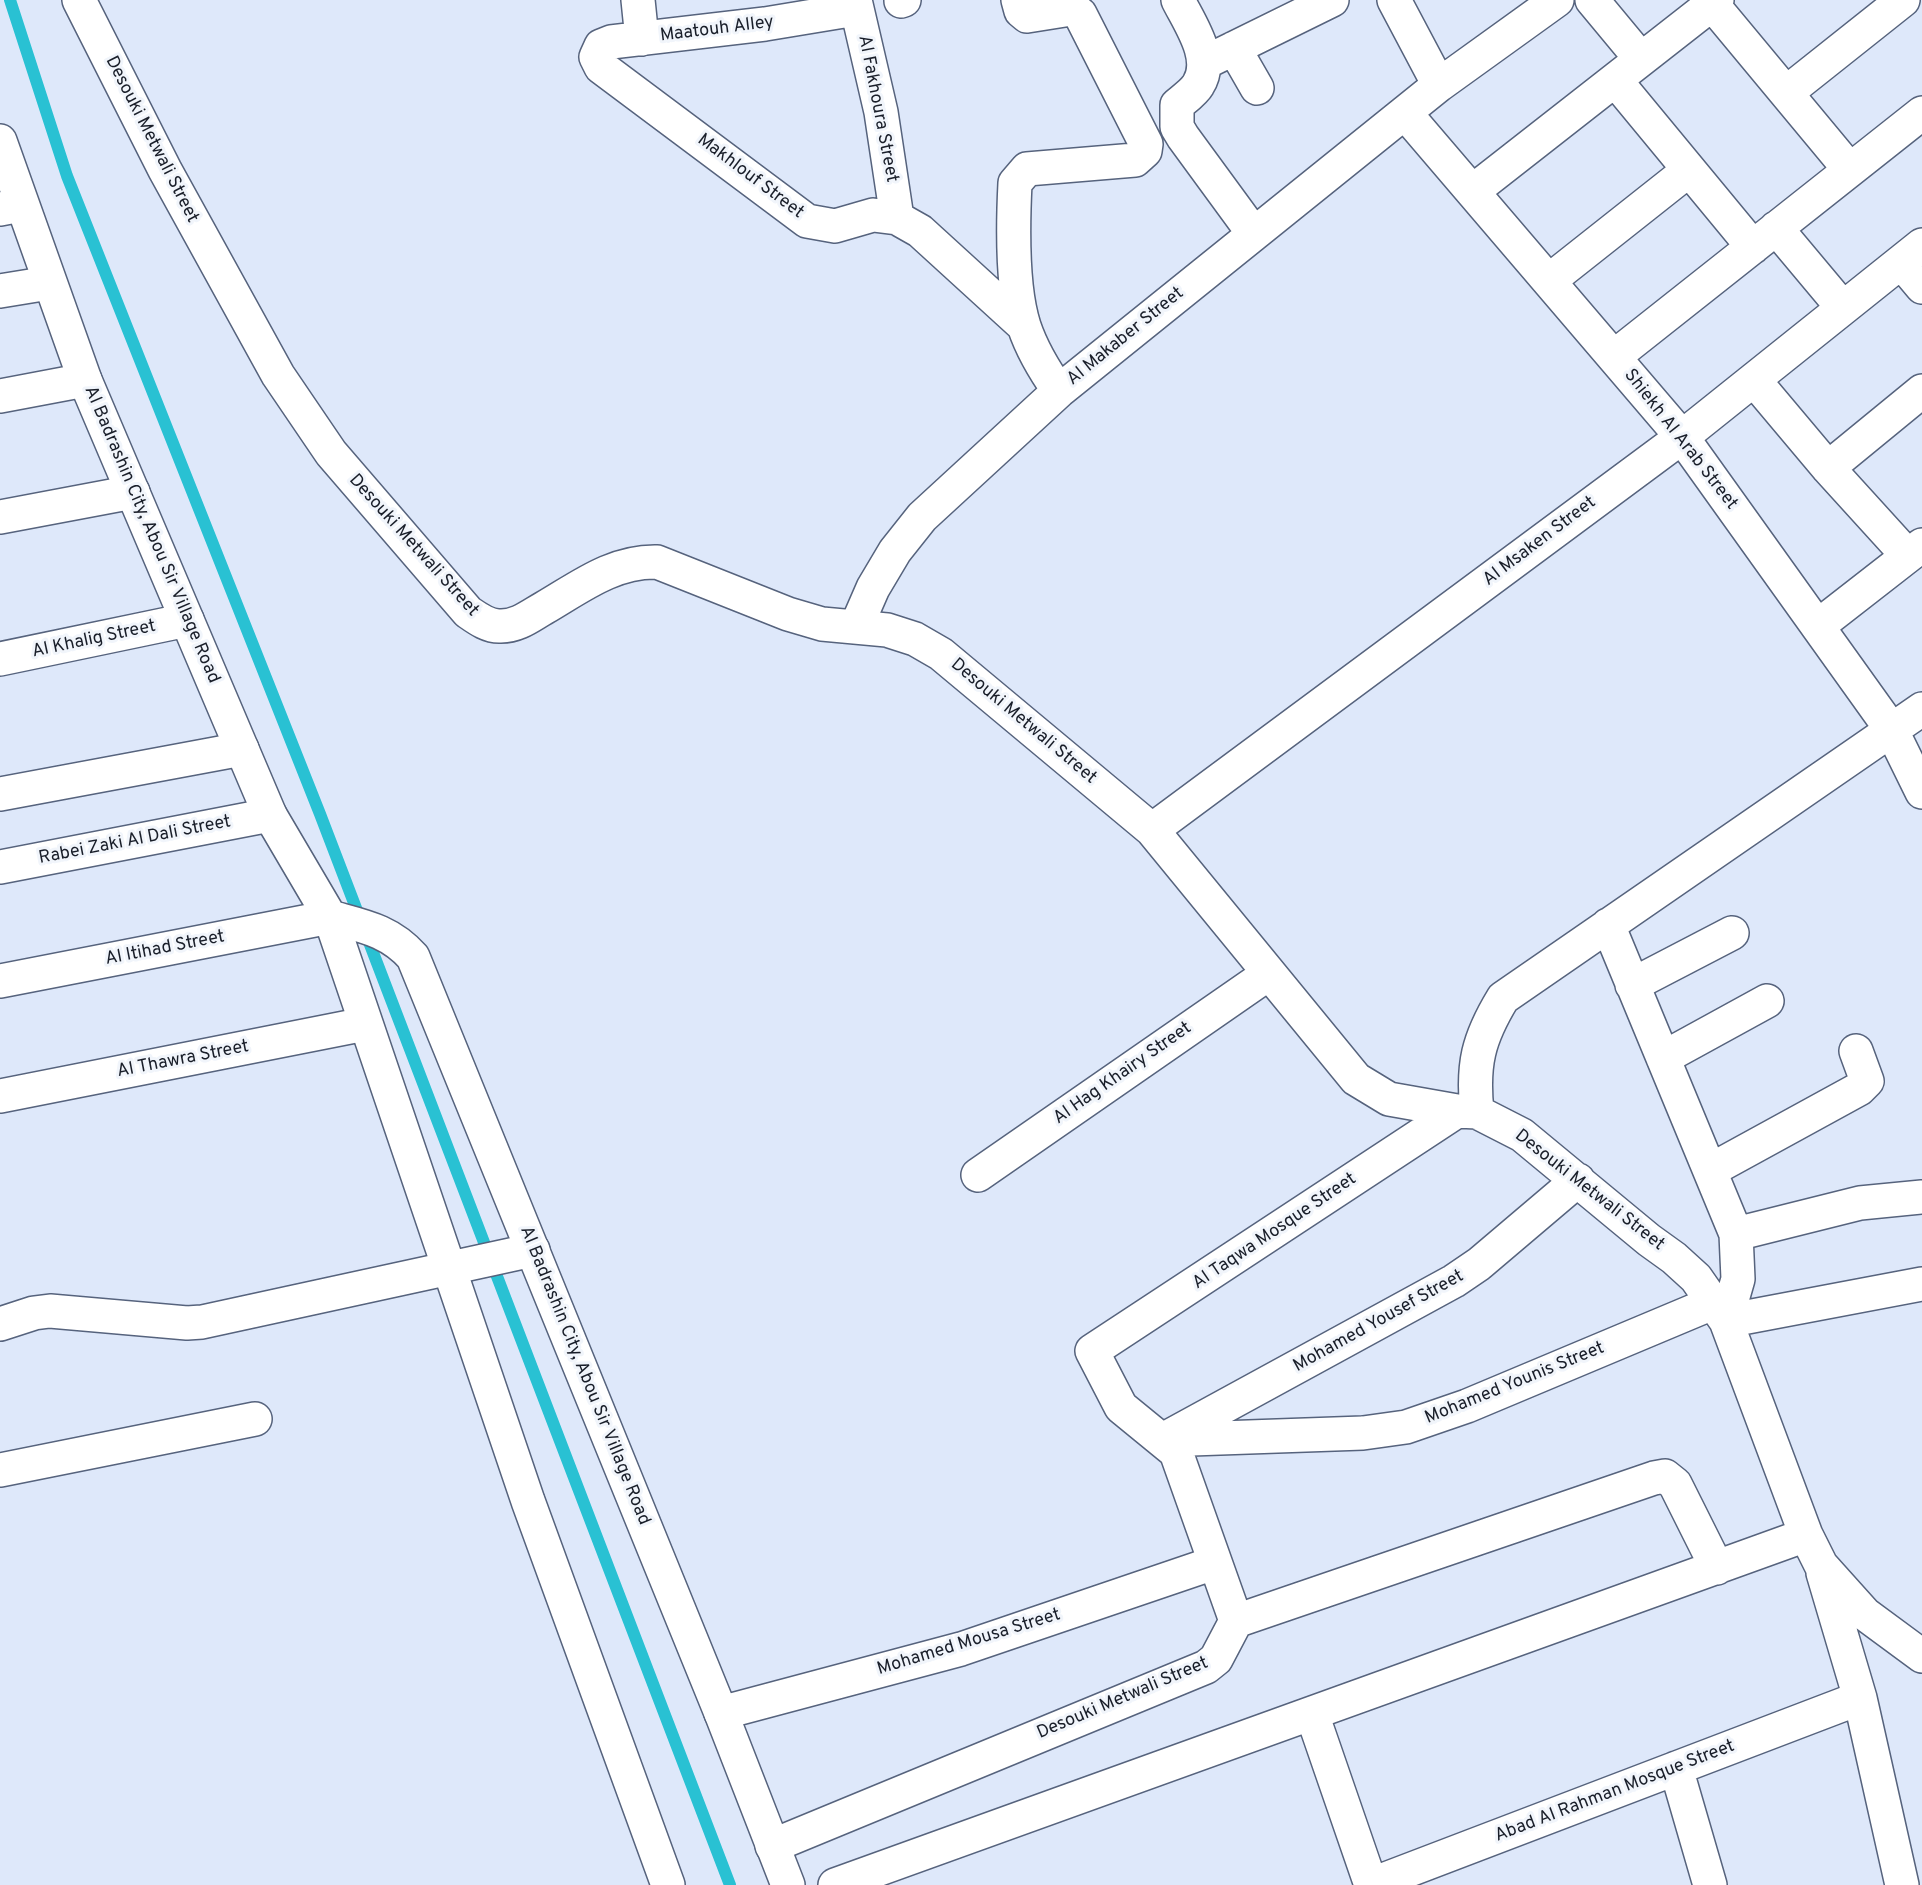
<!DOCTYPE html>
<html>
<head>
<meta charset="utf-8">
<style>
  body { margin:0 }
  canvas { display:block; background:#dee8fa }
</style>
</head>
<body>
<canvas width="1922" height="1885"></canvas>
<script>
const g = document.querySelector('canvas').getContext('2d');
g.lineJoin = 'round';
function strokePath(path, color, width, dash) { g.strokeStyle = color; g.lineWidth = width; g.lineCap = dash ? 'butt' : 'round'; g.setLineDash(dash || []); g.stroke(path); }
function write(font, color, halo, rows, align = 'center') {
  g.font = font + ' Overpass,sans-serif'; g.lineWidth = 6; g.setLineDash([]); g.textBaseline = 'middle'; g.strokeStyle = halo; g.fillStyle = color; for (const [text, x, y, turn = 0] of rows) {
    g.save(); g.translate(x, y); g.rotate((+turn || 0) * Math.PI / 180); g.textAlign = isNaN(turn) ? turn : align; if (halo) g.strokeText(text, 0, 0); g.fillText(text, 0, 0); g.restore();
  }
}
const stream = new Path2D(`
  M10,0l57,176 253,638 410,1071`);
const street = new Path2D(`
  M79,0l86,170 113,205 53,78 137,159c10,7 21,15 33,14 17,0 29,-10 43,-18 36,-21 69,-47 113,-46l131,52 34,10 65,6 28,9 26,15 211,176 204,249 33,20 68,12 20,1 45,23 127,105 25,18 22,20 30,43 80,214 15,30 44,49 57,42
  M638,0l4,39
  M855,0l26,112 16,106
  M1018,0l3,11 6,5 44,-7 9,5 66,130 -1,7 -10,9 -108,9 -12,14c-2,40 -3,106 9,143 8,24 20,44 35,65
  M1178,0c12,24 37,59 20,85 -4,7 -14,14 -21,20v22l6,10 71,97
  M1394,0l45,85
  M1592,0l49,59
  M901,1l3,-1
  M1712,4l138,166
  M856,9l-91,15 -154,18 -10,4 -5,11 5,10 206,154 28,5 38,-11 24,3 23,13 103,94
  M1234,48l23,40
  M1204,63l128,-63
  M1615,80l138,167
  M1786,93l117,-93
  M1405,113l277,324 209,292 31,63
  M1473,191l244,-191
  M0,209l21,-4
  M1776,228l67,80
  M1901,262l21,25
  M1550,280l139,-110
  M0,291l49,-8
  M1615,356l307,-243
  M1754,380l74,88 80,88
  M0,396l85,-16
  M1828,468l94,-77
  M0,517l133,-25
  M1818,626l104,-81
  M856,627l17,-39 22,-37 27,-34 137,-126 380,-306 118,-85
  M0,659l187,-39
  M0,794l242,-45
  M1152,830l530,-393 240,-192
  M0,867l270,-52
  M1608,925l128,309 2,45 -12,42 196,-37
  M0,981l330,-64
  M1632,985l100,-52
  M1663,1058l104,-57
  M0,1096l365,-72
  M1477,1112c-5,-47 1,-73 26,-114l419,-289
  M1711,1170l148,-81 8,-8 -11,-30
  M978,1175l290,-201
  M1736,1234l124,-31 62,-6
  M0,1324l34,-11 16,-2 137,12 15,-1 331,-72
  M1170,1436l284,-155 25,-17 99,-84
  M1163,1440l200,-7 43,-6 61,-21 248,-104
  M0,1470l255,-51
  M1823,1573l37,125 42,187
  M1236,1621l-60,-169 -55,-45 -29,-56 365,-240
  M721,1713l240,-64 253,-86
  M1312,1714l59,171
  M1676,1768l34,117
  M772,1846l434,-179 10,-8 20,-38 418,-143 11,-2 10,8 42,84
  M835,1885l971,-350
  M1370,1885l490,-187`);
const secondary = new Path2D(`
  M0,141l85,239 185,435 60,102 198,584 140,384
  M330,917c32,9 59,13 83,40l308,756 67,172`);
const streetNames = [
  ["Maatouh Alley",717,30,-7],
  ["Al Fakhoura Street",877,109,79],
  ["Desouki Metwali Street",151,140,63],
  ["Makhlouf Street",750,177,37],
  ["Al Makaber Street",1126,337,-39],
  ["Shiekh Al Arab Street",1680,440,52],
  ["Al Badrashin City, Abou Sir Village Road",151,535,67],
  ["Al Msaken Street",1540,542,-37],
  ["Desouki Metwali Street",413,546,48],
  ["Al Khalig Street",94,640,-12],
  ["Desouki Metwali Street",1023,722,40],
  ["Rabei Zaki Al Dali Street",135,841,-11],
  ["Al Itihad Street",165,949,-11],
  ["Al Thawra Street",183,1060,-11],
  ["Al Hag Khairy Street",1123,1074,-35],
  ["Desouki Metwali Street",1589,1191,38],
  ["Al Taqwa Mosque Street",1275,1232,-34],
  ["Mohamed Yousef Street",1379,1322,-29],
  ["Al Badrashin City, Abou Sir Village Road",584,1376,68],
  ["Mohamed Younis Street",1515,1384,-22],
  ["Mohamed Mousa Street",969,1643,-17],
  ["Desouki Metwali Street",1123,1699,-23],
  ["Abad Al Rahman Mosque Street",1615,1792,-21]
];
strokePath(stream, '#29c1d3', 12);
strokePath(street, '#56637d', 36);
strokePath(secondary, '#56637d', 36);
strokePath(street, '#fff', 33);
strokePath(secondary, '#fff', 33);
write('18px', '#191e29', '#f1f5fb', streetNames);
</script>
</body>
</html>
